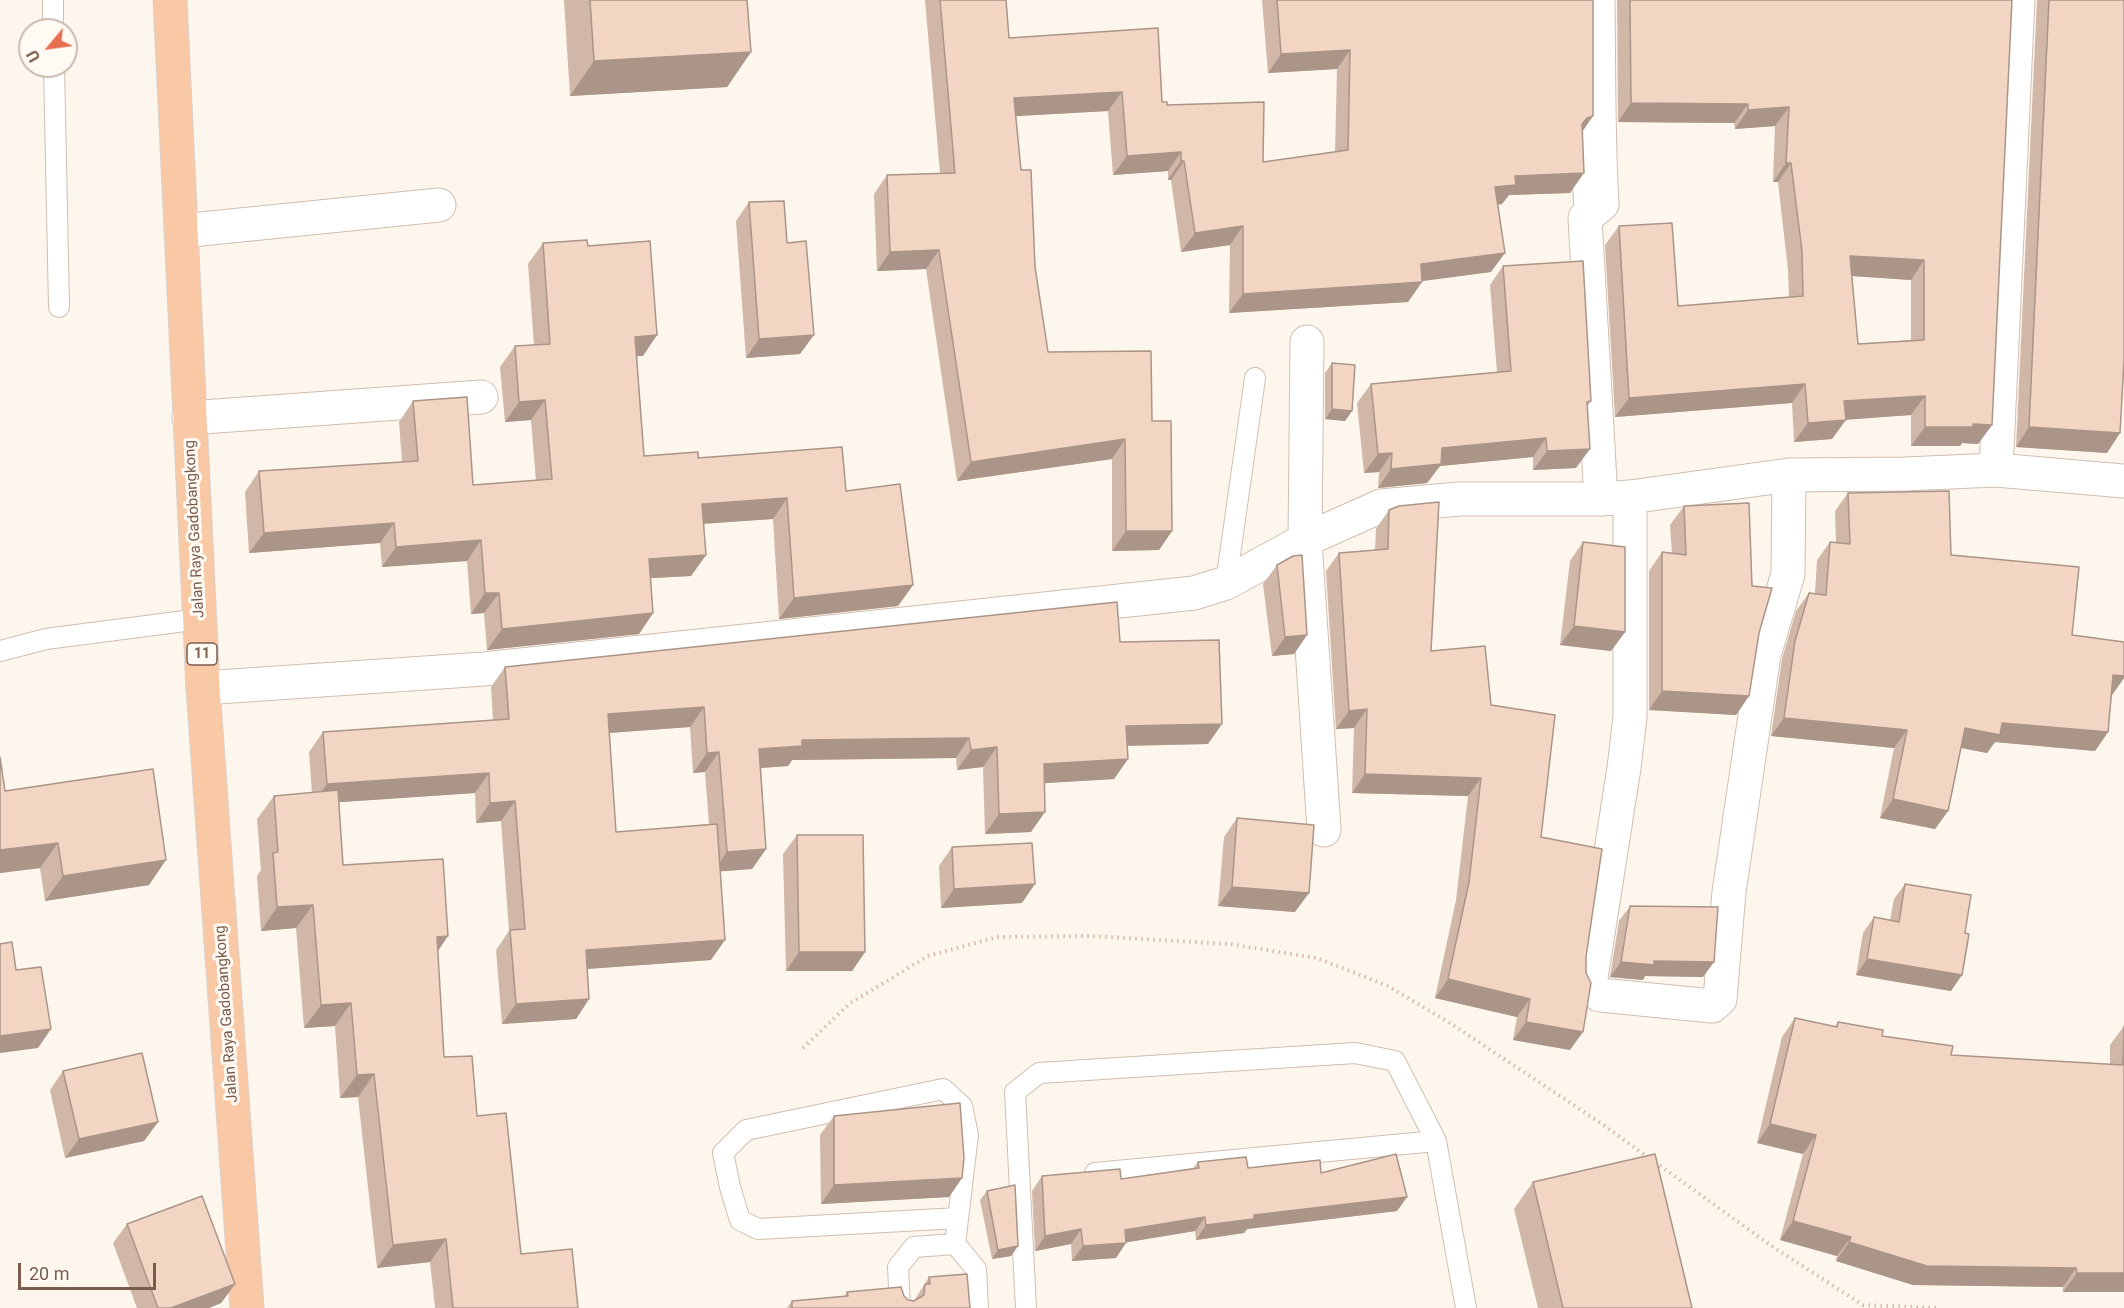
<!DOCTYPE html>
<html>
<head>
<meta charset="utf-8">
<style>
  body { margin:0 }
  #map { position:relative; width:2124px; height:1308px; overflow:hidden; background:#fdf6ec; font-family:Roboto,sans-serif }
  canvas { display:block }
  .north { position:absolute; left:18px; top:18px; width:60px; height:60px; box-sizing:border-box; background:#fffaf3; border:2px solid #cabbb1; border-radius:50%; rotate:241deg; font-size:16px; font-weight:700; line-height:24px; text-align:center; color:#7a5c4d }
  .north::after { content:''; display:block; margin:auto; width:21px; height:27px; background:#e76f51; clip-path:polygon(50% 0,100% 100%,50% 72%,0 100%) }
  .scale { position:absolute; left:18px; top:1263px; width:138px; height:27px; box-sizing:border-box; border:3px solid #7a5c4d; border-top:0; padding-left:8px; font-size:18px; line-height:21px; white-space:nowrap; color:#7a5c4d; -webkit-text-stroke:4px #fffaf3; paint-order:stroke }
</style>
</head>
<body>
<div id="map">
<canvas width="2124" height="1308"></canvas>
<div class="north">U</div>
<div class="scale">20 m</div>
</div>
<script>
const g = document.querySelector('canvas').getContext('2d');
g.lineJoin = 'round';
function strokePath(path, color, width, dash) { g.strokeStyle = color; g.lineWidth = width; g.lineCap = dash ? 'butt' : 'round'; g.setLineDash(dash || []); g.stroke(path); }
function fill(path, color) { g.fillStyle = color; g.fill(path, 'evenodd'); }
function write(font, color, halo, rows, align = 'center') {
  g.font = font + ' Roboto,sans-serif'; g.lineWidth = 6; g.setLineDash([]); g.textBaseline = 'middle'; g.strokeStyle = halo; g.fillStyle = color; for (const [text, x, y, turn = 0] of rows) {
    g.save(); g.translate(x, y); g.rotate((+turn || 0) * Math.PI / 180); g.textAlign = isNaN(turn) ? turn : align; if (halo) g.strokeText(text, 0, 0); g.fillText(text, 0, 0); g.restore();
  }
}
const path = new Path2D(`
  M803,1048l46,-44 79,-48 69,-19 93,-1 139,8 88,14 71,28 62,37 152,101 47,34
  M1655,1162l118,85 90,58 75,3`);
const service = new Path2D(`
  M53,0v30
  M54,66l5,241
  M1581,150l4,68
  M1226,583l29,-205
  M0,651l46,-12 154,-20
  M1095,1173l341,-32
  M955,1244l13,-109 -6,-29 -19,-17 -197,41 -23,23 7,34 10,33 18,9 200,-11
  M900,1308l-2,-41 16,-20 41,-3 21,25 2,39
  M1026,1308l-11,-216 24,-19 316,-20 40,8 41,80 30,167`);
const minor = new Path2D(`
  M1598,0c1,68 0,136 4,204l-17,14 16,281
  M181,231l258,-26
  M1307,342l-2,198 19,290
  M189,418l292,-21
  M1996,470l22,-470
  M1630,497v220l-6,51 -33,210 1,12 8,5 112,11 8,-7 9,-107 35,-237 24,-81 1,-99
  M203,688l281,-19 710,-76 32,-10 79,-43 76,-34 78,-7h142l29,-2 159,-22 116,-1 91,-4 128,11`);
const trunk = new Path2D(`
  M170,0l33,688 44,620`);
const wall = new Path2D(`
  M564,0h183l4,52 -24,35 -157,9z
  M925,0h81l3,38 153,64 101,60 72,-10 2,-83 -69,4 -6,-73h331l-11,132 -12,61 -61,2 -7,9 -4,1 -7,67 -69,9 -14,21 -179,11 1,-68 -49,7 -10,-72h-3v-9l-55,4 -5,-64 -92,5 5,54 27,182 104,69 20,110 -13,19 -47,1v-92l-155,22 -31,-212 -49,2 -3,-77 13,-19 53,-2z
  M1617,0h395l-20,425 -14,19 -16,-1 -2,3h-49v-31l-65,4 -14,20 -38,3 -2,-39 -177,14 -10,-172 14,-19 59,80 111,-9 -1,-27 -10,-88h-5l2,-56 -40,3 -1,-6 -116,-1zM1852,276l59,4v60l-53,4z
  M2037,0h87l-17,453 -91,-6z
  M749,202l38,41 13,111 -54,4 -10,-137z
  M543,243l45,3 55,110h-6l7,100 54,2 148,33 67,94 -15,21 -119,13 -6,-100 -70,4 3,32 -15,21 -40,2 2,35 -14,21 -152,16 -3,-37 -13,1 -4,-53 -85,6 -2,-24 -131,10 -4,-61 14,-21 143,-9 -3,-40 14,-21 60,84 63,-4 -5,-61 -26,2 -5,-55 15,-21 19,-1 -6,-81z
  M1503,266l88,135 -4,6 -11,61 -43,2v-13l-93,9 -13,17 -49,5 1,-16 -15,1 -7,-70 14,-19 126,-12 -7,-87z
  M1332,363l20,48 -7,10 -20,-2v-46z
  M1848,493l103,62 121,80 52,7v36l-12,17 -4,37 -13,19 -100,-9 -8,11 -26,-5 -13,63 -13,18 -55,-11 14,-70 -123,-12 11,-77 14,-48 13,-18h6l2,-33 13,-18h6l-1,-31z
  M1684,506l68,80 7,47 -10,63 -13,19 -87,-5v-139l13,-19 10,1 -2,-28z
  M1389,510l42,141 60,54 50,132 29,213 -57,-10 4,-23 -82,-19 21,-98 12,-104 -116,-3 2,-65 -18,1 -10,-158 13,-18 36,-3 1,-21z
  M1583,542l42,90 -14,19 -51,-6 10,-84z
  M1277,565l30,70 -13,19 -22,2 -9,-72z
  M1120,642l88,102 -81,2 1,13 -14,20 -69,4 -14,49 -46,2 -2,-67 -26,3 -1,-12 -164,2 -4,6 -27,2 5,81 -14,20 -32,2 -9,89 -124,9 2,30 -13,20 -74,5 -6,-74 13,-19 -8,-110 -25,2 -1,-30 -136,9 4,63 105,71 -10,15 6,106 33,59 44,138 57,54h-143l-5,-46 -53,6 -19,-171 -18,1 -5,-72 -31,2 -8,-100 -35,3 -4,-55 4,-6 -4,-51 17,-23 38,-3 -3,-41 14,-20 170,-12 -2,-33 14,-20zM690,727l3,46 12,-1 4,52 -93,8 -7,-99z
  M0,757l5,34 144,94 -104,16 -5,-33 -40,5z
  M1237,818l58,94 -77,-6 6,-69z
  M797,835l68,117 -13,19h-66l-3,-117z
  M952,847l70,56 -81,5 -2,-42z
  M1905,884l46,107 -95,-16 7,-42 11,-16 16,3 4,-21z
  M1630,906l73,71 -58,-1 -2,4 -33,-3 9,-56z
  M1795,1018l40,9 3,-5 44,14 69,19 159,9v-19l14,-19v266h-61v-5l-150,-2 -77,-24 1,-5 -57,-16 23,-86 -46,-11 25,-106z
  M63,1071l95,51 -14,19 -79,17 -15,-68z
  M834,1116l128,62 -13,19 -128,7 -1,-69z
  M1198,1162l50,6 73,5 86,24 -10,14 -150,18 -3,4 -48,7 -1,-9 -69,11 -10,16 -44,3 -1,-17 -36,7 -3,-60 10,-15 79,3 72,-11z
  M1533,1182l159,126h-154l-24,-99z
  M987,1191l31,55 -7,10 -19,3 -12,-59z
  M127,1224l108,60 -14,19 -12,5h-72l-24,-65z
  M929,1277l41,31h-183l5,-7 52,-5 3,-4 57,4 4,4 6,1z`);
const shadedWall = new Path2D(`
  M1350,50l-13,19 -69,4 13,-19z
  M751,52l-24,35 -157,9 24,-35z
  M1122,92l-14,19 -107,6 13,-19z
  M1631,103l117,1 -14,19 -116,-1z
  M1789,107l-14,19 -40,3 13,-19z
  M1593,116l-13,19 2,-11 5,-6z
  M1181,152l-13,19 -55,4 14,-19z
  M1181,161h3l-13,19h-3z
  M1786,163h5l-13,19h-5z
  M1584,173l-14,20 -61,2 -7,9 -20,2 13,-19 20,-11z
  M1243,226l-13,19 -49,7 14,-19z
  M939,250l-13,19 -49,2 13,-19z
  M1505,253l-14,19 -84,11 14,-19z
  M1850,256l74,4 -13,20 -74,-5z
  M1422,282l-14,20 -179,11 14,-19z
  M657,335l-14,21 -22,1 14,-20z
  M814,335l-14,19 -54,4 13,-19z
  M1805,384l-13,19 -177,14 14,-19z
  M1925,396l-14,19 -80,6 13,-20z
  M545,400l-14,20 -26,2 14,-20z
  M1332,409l20,2 -7,10 -20,-2z
  M1846,420l-14,19 -38,3 14,-19z
  M1973,424l19,1 -14,19 -16,-1 -2,3h-49l14,-19z
  M2029,427l91,6 -13,20 -91,-6z
  M1546,438l-13,19 -93,9 -13,17 -49,5 13,-19 51,-21z
  M1125,439l-13,20 -155,22 14,-19z
  M1590,449l-14,19 -43,2 14,-19z
  M1392,453l-13,19 -15,1 14,-19z
  M787,498l-14,21 -85,6 14,-21z
  M394,523l-14,20 -131,10 15,-20z
  M1126,531h46l-13,19 -47,1z
  M481,540l-14,21 -85,6 14,-20z
  M706,555l-15,21 -56,3 14,-20z
  M913,585l-15,21 -119,13 15,-21z
  M485,593h14l-15,20 -13,1z
  M653,613l-14,21 -152,16 15,-21z
  M1574,626l51,6 -14,19 -51,-6z
  M1307,635l-13,19 -22,2 13,-19z
  M2113,675l11,1v2l-12,17 -12,-1z
  M1662,691l87,5 -13,19 -87,-5z
  M704,707l-14,20 -96,7 14,-20z
  M1367,709l-13,19 -18,1 13,-18z
  M1784,718l123,12 -13,18 -123,-12z
  M2002,723l106,9 -13,19 -100,-9 -8,11 -35,-7 13,-18z
  M1222,724l-14,20 -96,2 14,-20z
  M969,738l-13,20 -164,2 -4,6 -42,3 13,-20 43,-9z
  M997,747l-14,20 -26,3 14,-20z
  M719,752l-14,20 -12,1 14,-20z
  M1128,759l-14,20 -83,5 13,-20z
  M489,773l-14,20 -162,11 14,-20z
  M1365,774l116,4 -13,18 -116,-3z
  M1893,799l55,12 -13,18 -55,-11z
  M515,801l-14,20 -25,2 14,-20z
  M1045,812l-14,20 -46,2 14,-20z
  M58,843l-18,25 -40,5v-23z
  M766,849l-14,20 -39,3 14,-20z
  M166,860l-17,25 -104,16 18,-25z
  M1035,884l-13,19 -81,5 13,-19z
  M1232,887l77,6 -14,19 -77,-6z
  M313,905l-17,23 -35,3 16,-24z
  M448,936l-16,23 5,-22z
  M725,940l-14,20 -139,10 14,-20z
  M799,952h66l-13,19h-66z
  M1867,959l95,16 -11,16 -95,-16z
  M1654,961l60,1 -11,15 -58,-1 -2,4 -33,-3 11,-15z
  M1448,979l82,20 -13,18 -82,-19z
  M589,999l-13,20 -74,5 14,-20z
  M351,1003l-16,23 -31,2 17,-23z
  M1526,1022l57,10 -13,18 -57,-10z
  M51,1029l-13,19 -38,5v-17z
  M374,1074l-16,23 -18,1 17,-23z
  M158,1122l-14,19 -79,17 14,-19z
  M1770,1124l46,11 -13,19 -46,-11z
  M962,1178l-13,19 -128,7 13,-19z
  M1407,1197l-10,14 -150,18 -3,4 -48,7 10,-15 48,-10z
  M1205,1217l-10,14 -78,13 9,-1 -10,15 -44,3 11,-15 42,-16z
  M1793,1221l58,16 -14,19 -57,-16z
  M1081,1229l-10,15 -36,7 10,-15z
  M446,1239l-16,23 -53,6 16,-23z
  M1849,1242l227,26 -13,19 -150,-2 -77,-24z
  M1018,1246l-7,10 -19,3 6,-9z
  M2077,1273h47v19h-61z
  M235,1284l-14,19 -12,5h-38z`);
const building = new Path2D(`
  M590,0h157l4,52 -157,9z
  M940,0h66l3,38 149,-10 4,74h5v3l97,-3 -1,60 85,-12 2,-100 -69,4 -4,-54h316v116l-6,2 -5,6 2,49 -69,3 1,9 -21,2 10,66 -84,11 1,18 -179,12v-68l-48,7 -11,-72h-3v-9l-54,4 -5,-64 -108,6 7,72h10l4,97 13,85 103,-1 1,70h19l1,110h-46l-1,-92 -154,23 -32,-212 -49,2 -3,-77 68,-2z
  M1630,0h382l-20,425 -19,-1v3h-48v-31l-81,5 2,19 -38,3 -3,-39 -176,14 -10,-172 53,-3 6,83 125,-10 -1,-45 -11,-88h-5l3,-56 -41,3v-6l-117,-1zM1850,256l74,4v80l-66,4z
  M2049,0h75v361l-4,72 -91,-6z
  M784,201l3,42 19,-2 8,94 -55,4 -10,-137z
  M587,240l1,6 62,-5 7,94 -22,2 9,119 54,-4v6l144,-11 4,44 54,-7 13,101 -119,13 -7,-100 -85,6 4,51 -57,4 4,54 -151,16 -3,-36h-14l-4,-53 -85,7 -2,-24 -130,10 -5,-62 159,-10 -5,-60 54,-4 6,88 79,-6 -7,-79 -26,2 -4,-56 35,-2 -7,-101z
  M1583,261l8,140 -4,1 3,47 -43,2 -1,-13 -104,10 -1,16 -50,5 1,-16 -14,1 -7,-70 140,-13 -8,-105z
  M1332,363l23,2 -3,46 -20,-2z
  M1949,491l2,64 128,12 -7,68 52,7v34l-11,-1 -5,57 -106,-9 -2,12 -35,-7 -17,83 -55,-12 14,-69 -123,-12 11,-77 14,-48 17,2 4,-53 20,2 -2,-51z
  M1439,502l-8,149 54,-5 6,59 64,10 -14,122 61,12 -16,108v16l5,10 -8,49 -57,-10 4,-23 -82,-20 21,-97 12,-104 -116,-4 2,-65 -18,2 -10,-158 49,-4 1,-39 10,-4z
  M1749,503l3,83 20,2 -13,45 -10,63 -87,-5v-139l24,3 -2,-49z
  M1583,542l42,5v85l-51,-6z
  M1302,555l5,80 -22,2 -8,-72 16,-9z
  M1117,602l3,40 99,-2 3,84 -96,2 2,33 -84,5 1,48 -46,2 -2,-67 -26,3 -2,-12 -167,2v6l-43,3 7,100 -39,3 -8,-100 -12,1 -3,-46 -96,7 8,118 101,-8 8,116 -139,10 3,49 -73,5 -6,-74 15,-1 -10,-128 -25,2 -1,-30 -162,11 -4,-52 186,-13 -4,-52z
  M0,757l5,34 148,-22 13,91 -103,16 -5,-33 -58,7z
  M338,790l5,75 100,-6 5,77 -11,1 7,120 28,-1 5,60 29,-3 15,141 51,-5 6,59h-125l-7,-69 -53,6 -19,-171 -17,1 -6,-72 -30,2 -8,-100 -36,2 -4,-54 5,-1 -4,-56z
  M1237,818l77,7 -5,68 -77,-6z
  M797,835h66l2,117h-66z
  M1032,843l3,41 -81,5 -2,-42z
  M1905,884l66,11 -6,38 4,1 -7,41 -95,-16 7,-42 25,5z
  M1630,906l88,1 -4,55 -60,-1v4l-33,-3z
  M12,942l4,28 25,-3 10,62 -51,7v-92z
  M1795,1018l42,9 1,-5 45,8 -1,6 71,10 -2,9 172,10 1,-39v247h-47l-1,-5 -149,-2 -78,-24 2,-5 -58,-16 23,-86 -46,-11z
  M142,1053l16,69 -79,17 -16,-68z
  M960,1103l4,55 -2,20 -128,7v-69z
  M1396,1154l11,43 -153,18v4l-48,6 -1,-8 -80,13 1,13 -43,3 -2,-17 -36,7 -3,-60 78,-7 1,10 78,-11 -1,-6 48,-5 2,11 72,-8 1,13z
  M1655,1154l37,154h-129l-30,-126z
  M1015,1185l3,61 -20,4 -11,-59z
  M202,1196l33,88 -64,24h-13l-31,-84z
  M967,1274l3,34h-178v-7l56,-5 -1,-4 54,-5 3,9 4,4 6,1 10,-6 1,-11h5l-1,-7z`);
const shields = [
  [202,654,30]
];
const shieldNames = [
  ["11",202,654]
];
const streetNames = [
  ["Jalan Raya Gadobangkong",195,529,-93],
  ["Jalan Raya Gadobangkong",227,1014,-94]
];
strokePath(service, '#d1beb0', 22);
strokePath(minor, '#d1beb0', 35);
strokePath(trunk, '#dad1cd', 35);
strokePath(path, '#d9b8a5', 4, [1.5, 4.5]);
strokePath(service, '#fff', 20);
strokePath(minor, '#fff', 33);
strokePath(trunk, '#f9c8a4', 33);
fill(wall, '#d1b7a8');
fill(shadedWall, '#aa9588');
fill(building, '#f3d5c3');
strokePath(building, '#aa9588', 1.5);
for (const [x, y, w] of shields) { const box = new Path2D(); box.roundRect(x - w / 2, y - 11, w, 22, 4.5); g.fillStyle = '#fffaf3'; g.fill(box); strokePath(box, '#7a5c4d', 1.5); }
write('bold 14px', '#7a5c4d', null, shieldNames);
write('15px', '#7a5c4d', '#fffaf3', streetNames);
</script>
</body>
</html>
